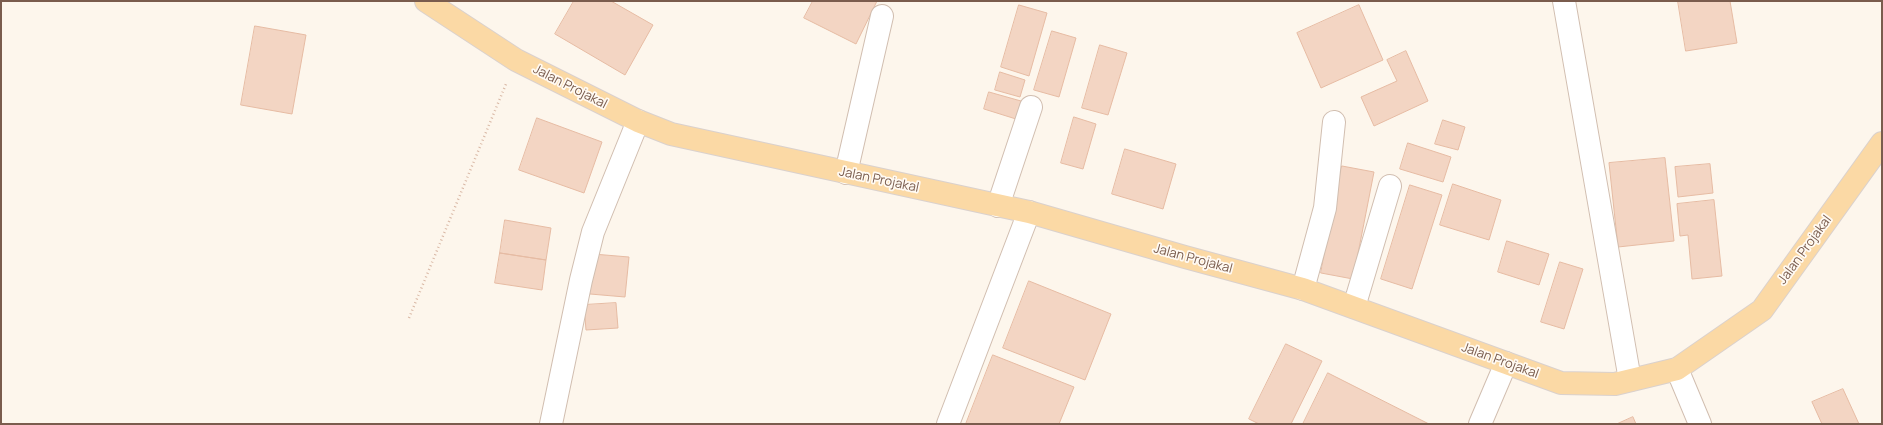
<!DOCTYPE html>
<html>
<head>
<meta charset="utf-8">
<style>
  body { margin:0 }
  #map { position:relative; width:1883px; height:425px; overflow:hidden; background:#fdf6ec; font-family:Manrope,sans-serif }
  canvas { display:block }
  .frame { position:absolute; inset:0; border:2px solid #7a5c4d; pointer-events:none }
</style>
</head>
<body>
<div id="map">
<canvas width="1883" height="425"></canvas>
<div class="frame"></div>
</div>
<script>
const g = document.querySelector('canvas').getContext('2d');
g.lineJoin = 'round';
function fill(path, color) { g.fillStyle = color; g.fill(path, 'evenodd'); }
function strokePath(path, color, width, dash) { g.strokeStyle = color; g.lineWidth = width; g.lineCap = dash ? 'butt' : 'round'; g.setLineDash(dash || []); g.stroke(path); }
function write(font, color, halo, rows, align = 'center') {
  g.font = font + ' Manrope,sans-serif'; g.lineWidth = 3.5; g.setLineDash([]); g.textBaseline = 'middle'; g.strokeStyle = halo; g.fillStyle = color; for (const [text, x, y, turn = 0] of rows) {
    g.save(); g.translate(x, y); g.rotate((+turn || 0) * Math.PI / 180); g.textAlign = isNaN(turn) ? turn : align; if (halo) g.strokeText(text, 0, 0); g.fillText(text, 0, 0); g.restore();
  }
}
const building = new Path2D(`
  M574,1h37l42,24 -28,50 -70,-41z
  M813,1h64l-21,43 -52,-26z
  M1678,1h52l7,42 -51,8z
  M1019,5l28,8 -18,63 -28,-9z
  M1359,5l24,55 -62,28 -24,-55z
  M255,26l51,9 -14,79 -51,-9z
  M1052,31l24,7 -17,59 -25,-7z
  M1100,45l27,8 -19,62 -26,-7z
  M1406,51l22,50 -54,25 -13,-29 36,-16 -10,-21z
  M1000,72l25,8 -5,17 -25,-7z
  M989,92l32,9 -5,18 -32,-10z
  M1074,117l22,7 -13,45 -22,-6z
  M537,118l65,24 -18,51 -65,-23z
  M1443,120l22,7 -7,23 -23,-6z
  M1408,143l43,14 -8,25 -43,-13z
  M1125,149l51,15 -13,45 -51,-15z
  M1665,158l9,83 -56,6 -9,-84z
  M1710,164l3,29 -35,4 -3,-30z
  M1342,166l32,6 -21,107 -32,-6z
  M1453,184l48,16 -12,40 -49,-15z
  M1410,185l32,10 -30,94 -31,-10z
  M1714,200l8,76 -30,3 -4,-44 -8,1 -3,-32z
  M505,220l46,8 -5,32 -46,-7z
  M1507,241l42,13 -10,31 -41,-13z
  M500,253l46,7 -4,30 -47,-7z
  M593,254l36,3 -4,40 -35,-3z
  M1560,262l23,7 -19,60 -23,-7z
  M1029,281l82,33 -26,66 -82,-32z
  M616,303l2,25 -32,2 -2,-25z
  M1286,344l36,17 -31,63h-32l-10,-5z
  M993,355l81,32 -15,37h-93z
  M1328,373l101,51h-126z
  M1843,389l16,35h-37l-10,-22z
  M1633,417l3,7h-19z`);
const path = new Path2D(`
  M409,318l97,-234`);
const minor = new Path2D(`
  M1564,1l66,379
  M846,173l36,-157
  M998,206l33,-99
  M1303,289l22,-81 9,-86
  M1354,307l36,-121
  M1677,369l23,55
  M551,424l30,-144 12,-48 45,-111
  M948,424l81,-212
  M1480,424l26,-61`);
const major = new Path2D(`
  M426,1l90,59 122,61 33,13 358,78 156,45 118,32 258,94 54,1 62,-15 85,-59 120,-167`);
const streetNames = [
  ["Jalan Projakal",570,87,27],
  ["Jalan Projakal",879,180,12],
  ["Jalan Projakal",1805,250,-54],
  ["Jalan Projakal",1193,259,15],
  ["Jalan Projakal",1500,361,20]
];
fill(building, '#f3d5c3');
strokePath(building, '#e6bba3', 1);
strokePath(minor, '#d1beb0', 24);
strokePath(major, '#dad1cd', 24);
strokePath(path, '#d9b8a5', 2.5, [1, 3]);
strokePath(minor, '#fff', 22);
strokePath(major, '#fbd9a5', 22);
write('13px', '#7a5c4d', '#fffaf3', streetNames);
</script>
</body>
</html>
